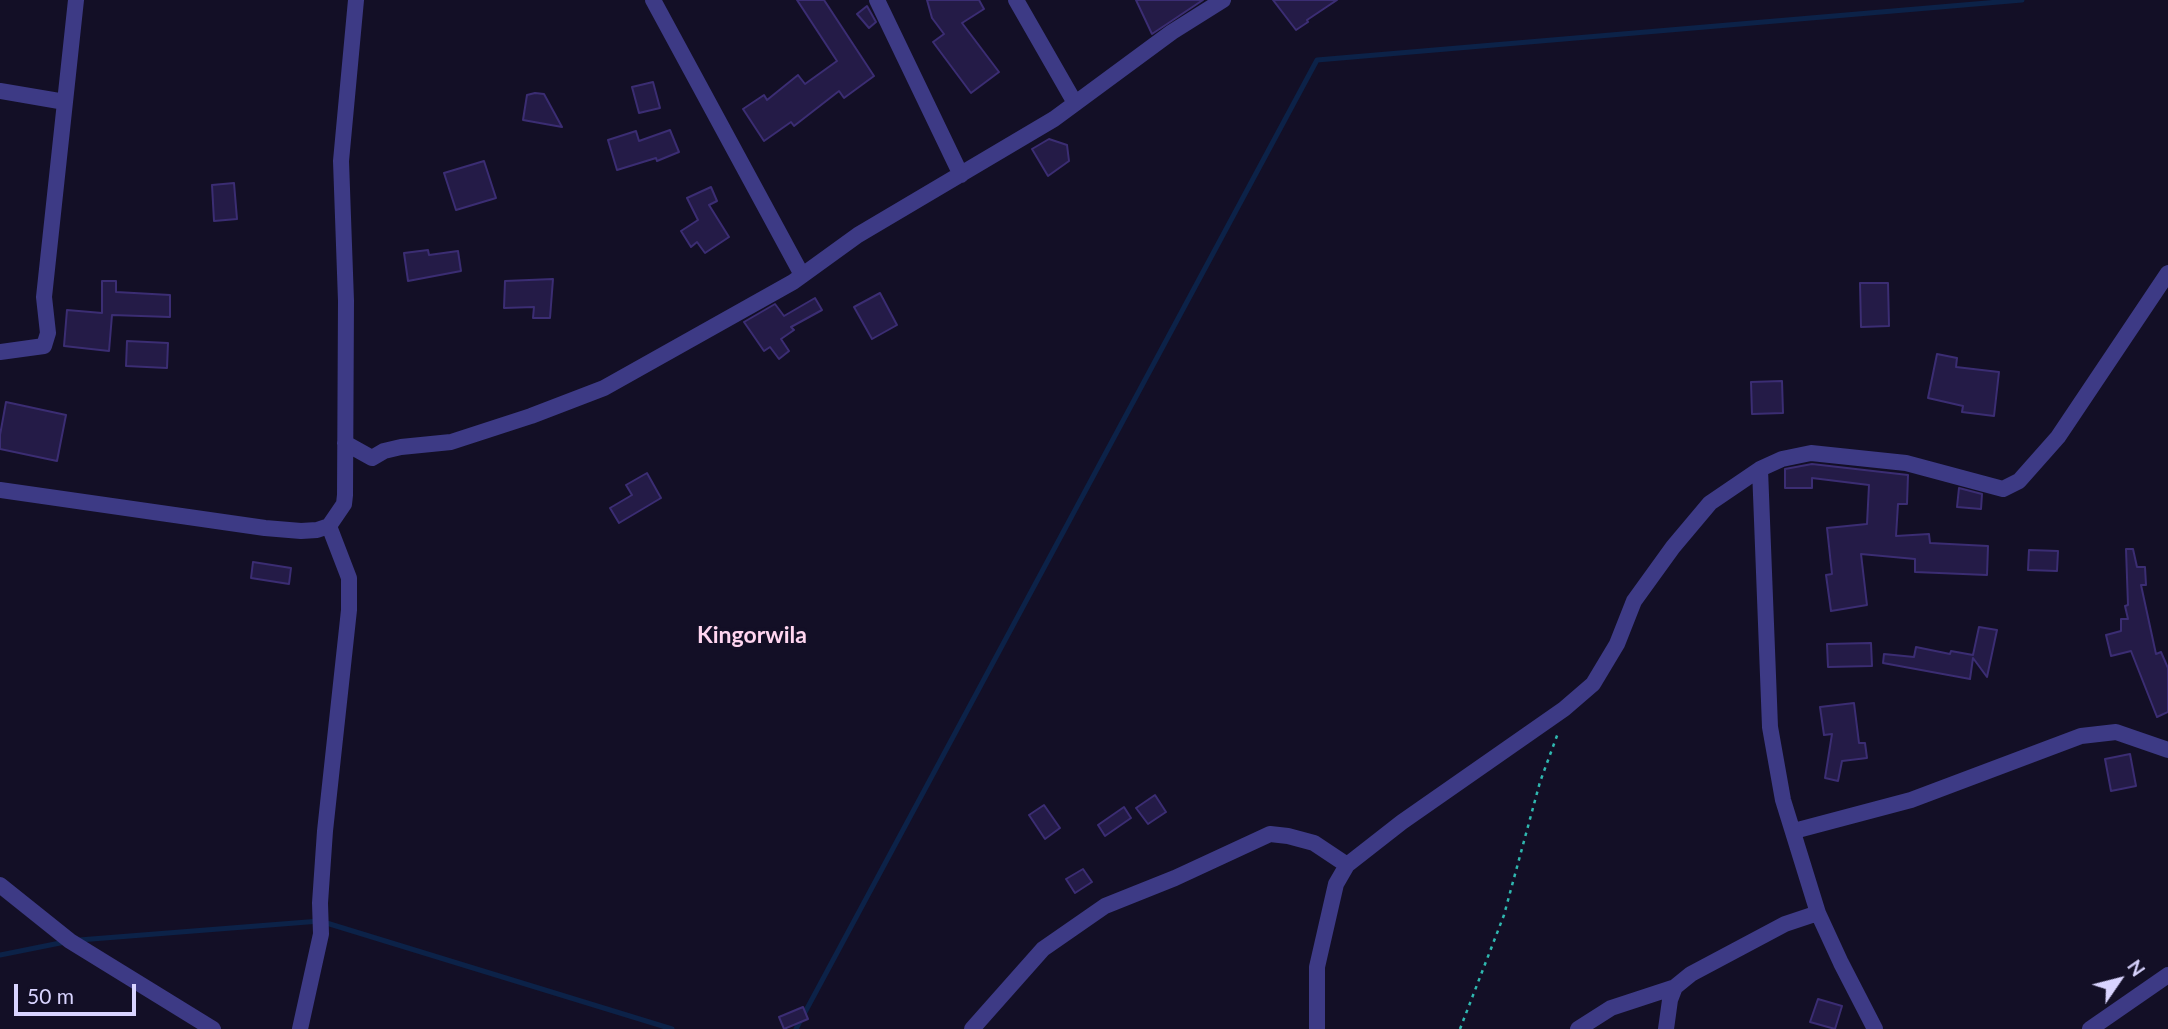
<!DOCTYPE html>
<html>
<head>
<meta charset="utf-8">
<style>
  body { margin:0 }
  #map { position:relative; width:2168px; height:1029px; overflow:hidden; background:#130f26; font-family:Lato,sans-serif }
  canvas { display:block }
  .north { position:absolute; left:2084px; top:945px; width:70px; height:70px; -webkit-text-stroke:5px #130f26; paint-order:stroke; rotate:55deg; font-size:19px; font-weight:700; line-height:28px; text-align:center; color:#d9d4ff }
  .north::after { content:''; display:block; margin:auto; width:24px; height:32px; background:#d9d4ff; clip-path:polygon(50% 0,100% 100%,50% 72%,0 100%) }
  .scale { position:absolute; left:14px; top:984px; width:122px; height:32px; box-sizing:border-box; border:4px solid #d9d4ff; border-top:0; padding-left:9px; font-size:21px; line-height:24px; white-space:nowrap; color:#d9d4ff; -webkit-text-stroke:5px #130f26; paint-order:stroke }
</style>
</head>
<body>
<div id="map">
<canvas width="2168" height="1029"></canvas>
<div class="north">N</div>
<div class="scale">50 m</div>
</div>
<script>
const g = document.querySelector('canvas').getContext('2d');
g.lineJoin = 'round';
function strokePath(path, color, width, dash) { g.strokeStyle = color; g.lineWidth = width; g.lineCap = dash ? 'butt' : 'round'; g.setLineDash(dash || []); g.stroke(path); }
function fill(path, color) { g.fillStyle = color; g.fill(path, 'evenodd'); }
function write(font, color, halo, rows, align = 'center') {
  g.font = font + ' Lato,sans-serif'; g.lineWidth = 7; g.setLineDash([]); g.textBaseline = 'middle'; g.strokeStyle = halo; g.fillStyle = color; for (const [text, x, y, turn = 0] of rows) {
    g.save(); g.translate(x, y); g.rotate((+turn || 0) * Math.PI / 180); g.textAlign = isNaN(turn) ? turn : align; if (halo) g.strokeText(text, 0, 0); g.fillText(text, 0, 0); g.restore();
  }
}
const stream = new Path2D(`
  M79,940l241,-19 352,108
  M0,955l65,-13
  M796,1029l521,-969 705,-60`);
const building = new Path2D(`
  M797,0h27l50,76 -30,22 -5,-7 -45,35 -3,-4 -27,19 -21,-32 21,-14 3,5 31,-25 7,9 32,-23z
  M927,0h52l5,9 -22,14 37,49 -28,21 -38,-51 11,-8 -12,-16z
  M1136,0h67l-51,34z
  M1273,0h64l-30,20 1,2 -12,8z
  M867,6l9,16 -7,6 -12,-14z
  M653,82l7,26 -21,5 -7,-26z
  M535,93l9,1 18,33 -39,-7 4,-25z
  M670,130l9,22 -22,9 -1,-3 -39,12 -9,-30 28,-9 3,10z
  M1049,139l18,6 2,16 -21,15 -16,-27z
  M484,161l12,37 -40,12 -12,-37z
  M234,183l3,36 -23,2 -2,-36z
  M711,187l6,14 -8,4 20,32 -24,16 -8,-11 -6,5 -10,-16 17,-11 -11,-22z
  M428,250l1,5 29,-4 3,20 -53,10 -4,-28z
  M553,279l-3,39h-17l1,-11 -30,1 1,-27z
  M102,281h14v11l54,3v22l-58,-2 -3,36 -45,-5 3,-36 35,3z
  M1860,283h28l1,43 -28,1z
  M880,293l17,32 -25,14 -18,-32z
  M815,298l7,12 -31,17 3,3 -13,9 8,12 -10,8 -9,-12 -6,4 -20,-29 31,-18 9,12z
  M127,341l41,2 -1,25 -41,-2z
  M1937,354l20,4 -1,9 43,5 -5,44 -32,-4 1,-6 -35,-8z
  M1782,381l1,32 -31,1 -1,-32z
  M6,402l60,13 -9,46 -57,-12v-14z
  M1812,464l96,11 -1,29h-9l-2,32 33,-2 1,9 58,3 -1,29 -72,-3v-13l-54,-5 6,51 -36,6 -5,-36 6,-1 -5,-46 40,-4 2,-39 -57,-7v10h-27v-19z
  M647,473l14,25 -42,25 -9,-15 22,-13 -6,-10z
  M1959,488l23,6 -1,15 -24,-2z
  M2126,549h7l4,18h8l1,18h-5l15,69 5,-2 7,16v44l-11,5 -26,-66 -20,5 -5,-21 15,-4v-12h7l-3,-13 3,-1z
  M2029,550l29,1 -1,20 -29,-1z
  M253,562l38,6 -2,16 -38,-6z
  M1979,627l18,3 -10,47 -14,-19 -3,21 -87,-16 1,-9 30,3 2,-10 34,7 1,-3 22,4z
  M1871,643l1,23 -44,1 -1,-23z
  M1854,703l5,40h6l2,15 -25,3 -4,20 -13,-3 7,-44 -8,1 -4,-28z
  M2130,754l6,32 -25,5 -6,-32z
  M1155,795l11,17 -18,12 -12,-16z
  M1044,805l16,23 -15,11 -16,-24z
  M1124,807l7,11 -26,18 -7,-11z
  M1083,869l9,13 -17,11 -9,-14z
  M1818,999l24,7 -7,23 -25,-7z
  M803,1007l5,12 -24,10 -5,-12z`);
const path = new Path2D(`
  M1460,1029l44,-114 36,-133 18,-49`);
const street = new Path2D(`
  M653,0l149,275
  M877,0l84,175
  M1016,0l59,103
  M0,91l65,11
  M0,352l44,-6 4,-13 -4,-36 32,-297
  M345,443l27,15 12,-7 17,-4 50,-5 80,-26 73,-28 189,-106 65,-47 196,-116 118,-87 51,-32
  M1760,469l10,258 13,73 35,113 23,50 34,66
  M0,490l265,38 36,3 16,-1 12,-4 15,-22 1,-9 1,-194 -5,-140 15,-161
  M1794,831l117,-31 170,-64 35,-4 52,18
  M0,885l70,56 143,88
  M300,1029l21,-95 -1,-31 5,-72 24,-221v-32l-20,-52
  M972,1029l71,-80 62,-43 70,-28 95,-44 18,2 26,7 33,22
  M1317,1029v-62l19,-83 11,-19 55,-43 162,-113 29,-25 24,-40 17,-43 39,-54 37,-44 50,-34 22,-10 29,-6 95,10 97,26 16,-8 39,-44 110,-164
  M1578,1029l33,-21 64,-21
  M1666,1029l4,-29 5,-13 16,-13 94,-50 33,-11
  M2090,1029l78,-54`);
const quarterNames = [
  ["Kingorwila",752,636]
];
strokePath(stream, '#0c2248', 5);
fill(building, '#241b47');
strokePath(building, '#3b2d73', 2);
strokePath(path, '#2fb8b0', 2.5, [3.5, 5]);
strokePath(street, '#3d3a85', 16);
write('bold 23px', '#ffd6f0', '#130f26', quarterNames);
</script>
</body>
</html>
